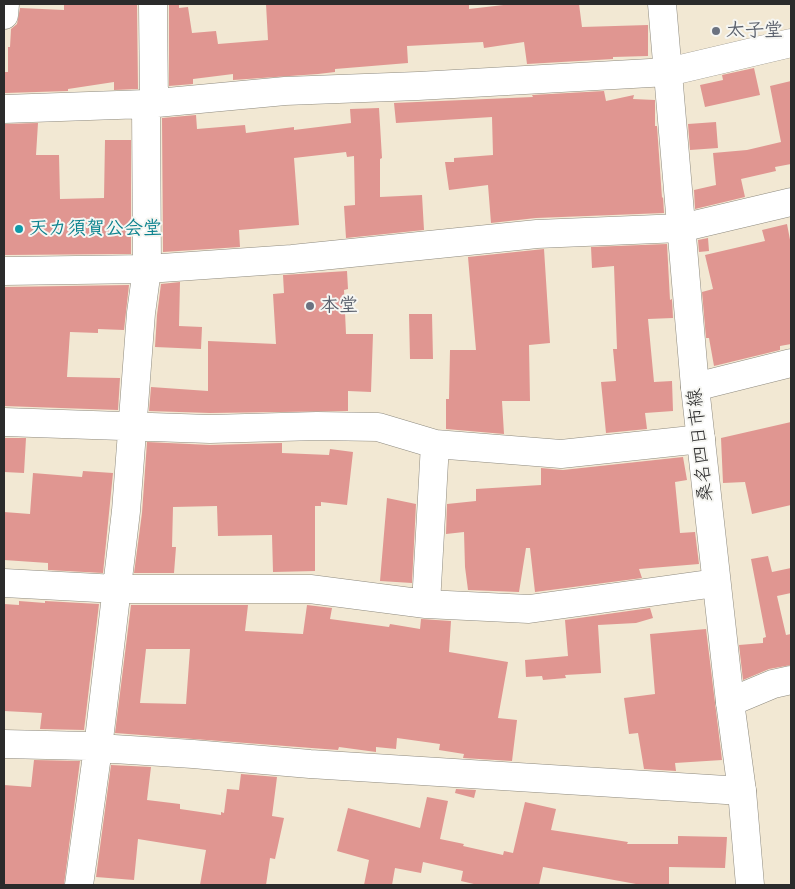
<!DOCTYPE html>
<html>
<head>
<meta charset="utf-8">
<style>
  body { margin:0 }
  #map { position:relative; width:795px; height:889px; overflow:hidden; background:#f2e8d3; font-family:Itim,sans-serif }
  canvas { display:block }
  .frame { position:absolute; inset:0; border:5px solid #2b2b2b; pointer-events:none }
</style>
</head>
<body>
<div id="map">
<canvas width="795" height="889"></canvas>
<div class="frame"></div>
</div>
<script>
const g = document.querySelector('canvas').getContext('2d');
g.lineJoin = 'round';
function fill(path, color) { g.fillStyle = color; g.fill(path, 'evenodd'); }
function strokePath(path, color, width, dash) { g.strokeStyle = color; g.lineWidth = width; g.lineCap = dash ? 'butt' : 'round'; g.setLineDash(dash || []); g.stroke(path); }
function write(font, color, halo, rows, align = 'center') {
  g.font = font + ' Itim,"Klee One",sans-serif'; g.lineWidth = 4; g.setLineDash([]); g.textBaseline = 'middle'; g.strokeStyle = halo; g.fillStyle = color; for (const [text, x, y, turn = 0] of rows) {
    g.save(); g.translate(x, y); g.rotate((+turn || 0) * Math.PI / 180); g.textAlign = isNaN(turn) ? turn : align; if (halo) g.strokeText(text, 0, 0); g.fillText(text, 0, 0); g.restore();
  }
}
const building = new Path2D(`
  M64,4h73l1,85 -24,1v-8l-46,7v2l-63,2v-21h3v-25h2l1,-18 6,-5 3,-16 44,2z
  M169,4h10v4l9,-1 4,26 24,-2 2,13 50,-4 -2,-36h203v5l43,-5h67l3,23 66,-2v31l-35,1v2l-86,5 -3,-22 -40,6 -1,-6 -76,4 1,17 -73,6v3l-17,2 -85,6v-6l-40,5v5l-24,2z
  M754,68l6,27 -55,12 -5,-22 23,-5 -1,-5z
  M791,81v83l-16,3 1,4 -35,8 4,18 -50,12 -1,-19 22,-5 -3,-32 34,-3 34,-8 -11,-56z
  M604,91l2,10 28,-6 -1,4 22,1v26h2l5,72 1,-1 1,16 -128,5 -45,5 -3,-38 -39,5 -4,-28h9v-4l39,-3 -1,-38 -96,6 -2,-20 139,-6 -1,-2z
  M379,108l3,50 -2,1v38l42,-2 2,35 -78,8 -2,-32 11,-1 -1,-49 -7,1 -1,-5 -52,6 5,67 -60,5 1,17 -77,5 -1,-134 34,-3 1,14 48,-4 1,8 48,-6v3l57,-7 -1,-14z
  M716,122l2,26 -28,2 -2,-26z
  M38,123l-2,32h23l1,44 44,-1 1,-58h26v114l-127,1v-131z
  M787,224l4,21v99l-11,2v4l-66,16 -5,-28h-3l-4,-46 11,-3 -8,-34 60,-14 -3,-11z
  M708,238l1,13 -10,1 -1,-12z
  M667,244l3,56 2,-1 1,19 -25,1 6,63 18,-1 1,30 -28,2 2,16 -41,4 -5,-51 15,-1 -3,-32h4l-3,-83 -22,2 -1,-21z
  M544,249l6,94 -21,2 1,56h-28l2,33 -58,-5v-30h3l1,-49h26l-8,-93z
  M347,271l1,18 -4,1 2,44h27l-2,58 -23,-1v20l-138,2 -61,-2 2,-24 57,4v-50l68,3 -3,-50 11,-1 -1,-18z
  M180,282l-1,44 23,1 -1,22 -46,-2 2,-32 4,-31z
  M129,285l-5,45 -26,-1v4l-28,-1 -3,45 53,1 -2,32 -114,-4v-119z
  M409,314h23l1,45h-23z
  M791,422v83l-39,9 -7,-32 -22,1 -2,-45z
  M4,438h22l-2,35 -20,-1z
  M147,442l63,3 72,-2v10l47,2 1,-6 23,3 -6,53 -26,-3v4h-6v65l-42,1 -1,-37 -54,1 -1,-30 -44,1 -1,40h4l-2,26h-40l8,-60z
  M683,457l4,23 -12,2 5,51 15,-1 4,32 -60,5 3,9 -107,14 -5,-44h-4l-7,44 -51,-2 -3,-23 -1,-35 -18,2 1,-30 29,-3v-12l65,-4v-17l22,2z
  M83,471l30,2 -10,100 -55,-3v-7l-44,-3v-48l26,2 3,-41 49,4z
  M387,498l29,6 -4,79 -32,-2z
  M768,556l4,16 19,-4v25l-14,3 9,39 5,-1v31l-22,4 -26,11 -4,-35 24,-2v-5l3,-1 -15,-78z
  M19,601l26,2v-2l54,3 -15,126 -44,-1 2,-16 -38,-2v-107l15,1z
  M131,605h117l-3,26 58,3 4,-29 25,3 -2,11 59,8 1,-3 30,5 1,-10 30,2 -2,31 59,10 -10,56 19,2 -5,41 -49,-3 1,-4 -25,-4 1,-6 -43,-6 -1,11 -20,-2v5l-37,-5 -1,3 -223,-17zM146,649h44l-4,55 -46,-1z
  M650,608l3,10 -17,5 -38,2 3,48 -36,2 1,3 -23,2 -1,-4 -16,1 -1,-17 43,-4 -3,-36z
  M706,629l16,131 -47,3 1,8 -32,-2 -6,-36 -9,1 -5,-36 31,-4 -5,-60z
  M34,760l46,1 -16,124h-60v-100l27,2z
  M111,765l40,2 -4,33 33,4v5l41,6v-3l3,1 3,-24 12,1 2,-16 36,3 -5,39 12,2 -9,41 -5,-1 -4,27h-66l6,-35 -68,-11 -4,41 -38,-3z
  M456,789l20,1 -2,8 -19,-5z
  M427,797l21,4 -8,38 24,5 -1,2 40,9 1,-4 9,2 12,-51 31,7 -5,21 77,12 -1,2h51v-8l49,1 -2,31 -56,-1v18h-33v-1l-93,-17 -4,18h-61l-17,-4 2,-10 -40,-9 -2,11 -26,-5 -3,17h-28l5,-25 -32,-9 11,-43 72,20z`);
const street = new Path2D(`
  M153,4l1,99
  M4,15l1,-11
  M4,109l142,-5 139,-13 133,-5 250,-14 123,-29
  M4,271l143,-2 145,-10 245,-25 144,-6 110,-26
  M695,387l96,-24
  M4,422l206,7 107,-3 61,1 57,17 126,10 140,-15
  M4,583l113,6h193l116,15 103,5 187,-26
  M426,604l9,-160
  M730,702l43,-18 18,-4
  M4,744l84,2 10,-4
  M98,748l95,6 117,10 432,27
  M79,885l19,-137 28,-237 15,-198 6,-44 -1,-165`);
const secondary = new Path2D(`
  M662,4l33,383 35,315 12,89 8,94`);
const markers = [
  [716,31,5,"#6b7280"],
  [19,229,5,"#0f9aa8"],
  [310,306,5,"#6b7280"]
];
const worshipNames = [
  ["太子堂",726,31],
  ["本堂",320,306]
];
const cultureNames = [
  ["天カ須賀公会堂",29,229]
];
const streetNames = [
  ["桑名四日市線",701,445,-96]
];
fill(building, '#e09691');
strokePath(street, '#8e8a7f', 29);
strokePath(secondary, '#8e8a7f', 29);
strokePath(street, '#fff', 28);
strokePath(secondary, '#fff', 28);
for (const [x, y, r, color] of markers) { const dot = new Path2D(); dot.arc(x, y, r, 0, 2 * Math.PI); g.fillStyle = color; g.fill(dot); strokePath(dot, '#f6f6f2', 2); }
write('bold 19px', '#5b616d', '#f6f6f2', worshipNames, 'left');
write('bold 19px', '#0d838f', '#f6f6f2', cultureNames, 'left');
write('19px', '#2b2b2b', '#f6f6f2', streetNames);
</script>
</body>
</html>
